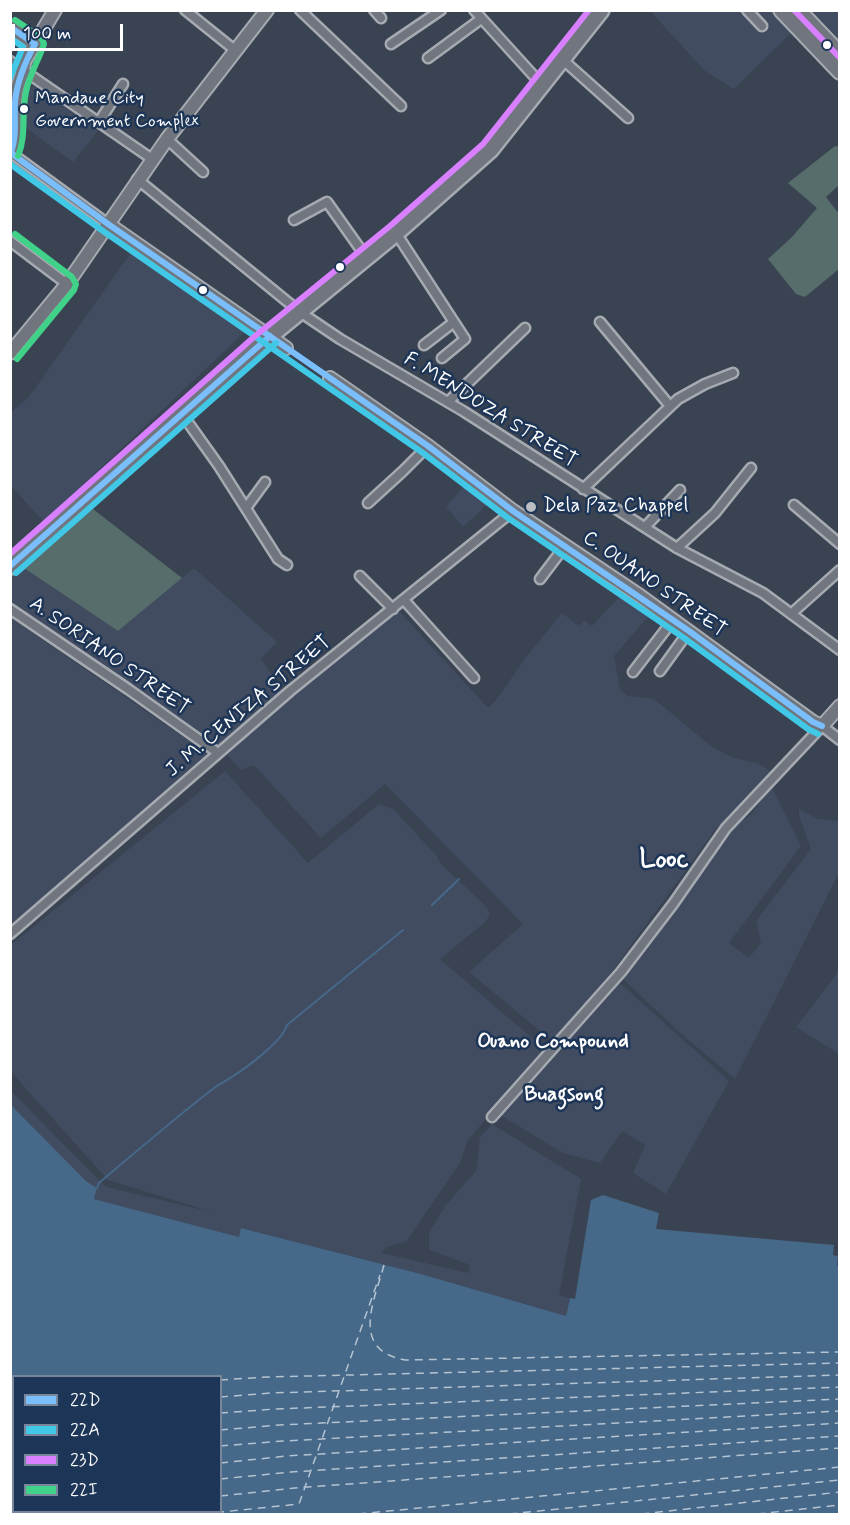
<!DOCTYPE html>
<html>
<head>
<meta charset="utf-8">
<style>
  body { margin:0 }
  #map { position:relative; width:850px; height:1525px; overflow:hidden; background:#3a4352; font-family:Mynerve,sans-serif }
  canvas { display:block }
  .frame { position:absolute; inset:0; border:12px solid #fff; pointer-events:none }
  .legend { position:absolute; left:12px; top:1375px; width:210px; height:138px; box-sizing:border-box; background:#1d3557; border:2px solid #77869a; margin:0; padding:8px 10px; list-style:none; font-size:18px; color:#fff }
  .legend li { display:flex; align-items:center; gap:12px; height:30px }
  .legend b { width:30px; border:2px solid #77869a }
  .scale { position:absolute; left:12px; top:24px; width:111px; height:27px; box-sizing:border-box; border:3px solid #fff; border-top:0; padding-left:8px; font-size:18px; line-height:21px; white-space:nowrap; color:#fff; -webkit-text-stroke:4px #1d3557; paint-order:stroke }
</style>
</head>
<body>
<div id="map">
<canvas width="850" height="1525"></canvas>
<div class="frame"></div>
<ul class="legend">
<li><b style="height:8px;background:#7abffc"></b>22D</li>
<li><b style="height:8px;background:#40c8e6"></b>22A</li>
<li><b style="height:8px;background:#d880ff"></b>23D</li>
<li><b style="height:8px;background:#40d288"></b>22I</li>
</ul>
<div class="scale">100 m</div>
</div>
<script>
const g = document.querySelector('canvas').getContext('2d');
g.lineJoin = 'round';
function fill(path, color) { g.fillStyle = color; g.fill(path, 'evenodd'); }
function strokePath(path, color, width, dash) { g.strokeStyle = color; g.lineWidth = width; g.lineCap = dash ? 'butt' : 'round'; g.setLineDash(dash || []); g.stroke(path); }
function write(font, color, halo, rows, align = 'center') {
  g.font = font + ' Mynerve,sans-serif'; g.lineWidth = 5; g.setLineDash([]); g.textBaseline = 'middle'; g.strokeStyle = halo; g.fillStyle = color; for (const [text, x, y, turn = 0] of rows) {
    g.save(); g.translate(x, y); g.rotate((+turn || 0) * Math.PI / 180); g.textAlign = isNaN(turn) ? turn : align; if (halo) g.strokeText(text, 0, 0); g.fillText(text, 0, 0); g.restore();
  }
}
const built = new Path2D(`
  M650,11h122l20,21 -58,57 -29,-18z
  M812,11h27v28z
  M26,87h9l63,44 -25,31 -51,-37 -2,-19 3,-17z
  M134,248l115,80 -205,194 -33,-36v-74l18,-15z
  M468,482l24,18 -29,27 -17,-20z
  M24,568l94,63 76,-63 83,74 -16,17 23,33 -66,55 -207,-144 -1,-25z
  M623,593l30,18 -39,45 6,33 8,7 26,3 57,47 22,12 24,5 15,9 -57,58 -112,154 -51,57 -83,-69 54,-48 -138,-140 -64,54 -67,-73 -13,5 -14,-15 80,-74 91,-71 90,98 8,-8 31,-44 35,-43 17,13 5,-6 8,6z
  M11,618l200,138 -200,168z
  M225,771l83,92 71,-59 14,5 43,46 5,9 46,43 3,8 -5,7 -45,37 105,90 -77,91 -8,23 -54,79 -20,5 -4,6 86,20 2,-8 -41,-15v-17l16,-27 31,-35 4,-34 12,-13 89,55 -22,116 11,3 -4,18 -145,-42 -179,-46 -3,9 -145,-38 3,-11 -11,-7 -75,-76 -1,-15 96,97 106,25 -104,-32 -97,-108v-127z
  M771,786l30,60 -72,97 20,15 12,-15 -5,-22 55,-72 -12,-33v-7l19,10 21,2v52l-104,206 -56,-47 -57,-54 108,-151 21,-12z
  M839,971v83l-43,-27z
  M620,983l109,98 -63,113 -33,-21 12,-28 -23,-14 -22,32 -37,-10 -63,-38z`);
const green = new Path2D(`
  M835,146l4,1v38l-13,12 13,17v55l-34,28 -9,-3 -28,-35 24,-22 25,-29 -29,-25z
  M93,509l89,69 -64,53 -94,-63z`);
const water = new Path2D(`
  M11,1105l75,76 11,7 -3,11 145,38 2,-9 180,46 145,42 4,-18 5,1 16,-99 12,-5 56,18 -3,16 178,16 -1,10 5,1 -1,10h3l-1,248h-828zM14,1376h206v136h-206z`);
const stream = new Path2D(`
  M432,905l27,-26
  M97,1188l2,-5c38,-32 76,-65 115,-95 5,-4 11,-6 16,-10 15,-9 53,-37 57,-53l116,-95`);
const ferry = new Path2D(`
  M384,1265c-10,37 -34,85 21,95l435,-8
  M220,1380l47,-3 573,-14
  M10,1396h4
  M220,1397l51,-4 569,-18
  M10,1413h4
  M220,1413l55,-4 565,-22
  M220,1430l59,-5 561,-26
  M10,1431l4,-1
  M220,1446l63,-5 557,-30
  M10,1448h4
  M220,1463l67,-7 553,-33
  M10,1465h4
  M220,1479l71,-7 549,-36
  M10,1483l4,-1
  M220,1496l75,-8 545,-40
  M10,1500h4
  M42,1514l28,-2
  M202,1514l97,-10 81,-229
  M358,1514l482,-47
  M509,1514l331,-34
  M641,1514l199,-22
  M757,1514l83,-9`);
const street = new Path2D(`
  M185,10l51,41
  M300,10l101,96
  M374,10l7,8
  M474,10l68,75
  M747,10l15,16
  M391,44l50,-34
  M428,58l53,-39
  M562,59l66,59
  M10,61l142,98
  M99,122l24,-38
  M167,139l36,33
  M11,153l97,71
  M137,179l163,133 40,27 123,72 214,137 86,45 77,57
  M294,220l33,-18 39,55
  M396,233l69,106 -23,19
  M10,241l57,43
  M600,322l70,84
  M424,345l30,-23
  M448,402l77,-74
  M182,414l37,52 59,93 9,6
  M583,489l95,-90 27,-15 28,-11
  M368,503l35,-32 25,-25
  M794,505l46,39
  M246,508l19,-26
  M646,526l34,-36
  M677,548l38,-35 36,-45
  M360,576l33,33
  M540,579l25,-33
  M404,600l70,78
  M10,609l118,80 90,64
  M791,614l49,-44
  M660,671l29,-40
  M633,672l40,-52
  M10,934l280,-243 223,-180
  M492,1117l129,-145 52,-68 53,-76 96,-102 18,14`);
const secondary = new Path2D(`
  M10,27l25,17
  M19,67l5,-5 31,-52
  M10,153c9,-19 2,-38 6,-58 1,-12 8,-21 8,-33
  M108,224l178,124
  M10,353l57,-69 100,-145 100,-129
  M330,378l98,68 85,65 127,85 173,126 9,4 18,-20`);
const primary = new Path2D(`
  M781,10l59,62
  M798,10l42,44`);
const highway = new Path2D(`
  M10,566l250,-222 136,-111 94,-83 111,-140`);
const bus1 = new Path2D(`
  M10,27l25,17c-10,18 -18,37 -20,58 -1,17 2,34 -4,51l97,71 320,222 85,65 176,120 124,91 9,4
  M10,566l260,-230`);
const bus2 = new Path2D(`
  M10,38l13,9 -13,31
  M10,164l93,67 320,222 85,65 176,120 124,91 10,5
  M16,573l260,-230`);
const bus3 = new Path2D(`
  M794,10l46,48
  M10,554l244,-217 136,-111 93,-82 106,-134`);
const bus4 = new Path2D(`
  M15,20l26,17 3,7c-5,16 -15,31 -18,48 -5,22 1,43 -8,64
  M15,234l57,43 4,7 -2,6 -57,69`);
const markers = [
  [827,45,5,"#fff"],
  [24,109,5,"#fff"],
  [340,267,5,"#fff"],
  [203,290,5,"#fff"],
  [531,507,6,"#babdc2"]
];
const busNames = [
  ["Mandaue City",35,99],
  ["Government Complex",35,122]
];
const streetNames = [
  ["F. MENDOZA STREET",490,411,32],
  ["C. OUANO STREET",654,585,35],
  ["A. SORIANO STREET",109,657,35],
  ["J. M. CENIZA STREET",249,707,-40]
];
const poiNames = [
  ["Dela Paz Chappel",543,507]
];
const neighbourhoodNames = [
  ["Ouano Compound",553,1043],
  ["Buagsong",564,1096]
];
const districtNames = [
  ["Looc",664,862]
];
fill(built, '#414c61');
fill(green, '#566d6b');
fill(water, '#466889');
strokePath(stream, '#466889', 2);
strokePath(ferry, '#b5c4d2', 1.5, [8, 6]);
strokePath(street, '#a6aab1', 13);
strokePath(secondary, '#a6aab1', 16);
strokePath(primary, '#a6aab1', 18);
strokePath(highway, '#a6aab1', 20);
strokePath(street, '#70757e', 8);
strokePath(secondary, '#70757e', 12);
strokePath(primary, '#70757e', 14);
strokePath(highway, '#70757e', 15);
strokePath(bus1, '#7abffc', 6);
strokePath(bus2, '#40c8e6', 6);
strokePath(bus3, '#d880ff', 6);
strokePath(bus4, '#40d288', 6);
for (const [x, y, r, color] of markers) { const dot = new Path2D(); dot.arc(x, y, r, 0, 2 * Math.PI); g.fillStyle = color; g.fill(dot); strokePath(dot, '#1d3557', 2); }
write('18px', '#fff', '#1d3557', busNames, 'left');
write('20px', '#fff', '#1d3557', streetNames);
write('20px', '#fff', '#1d3557', poiNames, 'left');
write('bold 21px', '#fff', '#1d3557', neighbourhoodNames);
write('bold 26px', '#fff', '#1d3557', districtNames);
</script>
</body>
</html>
